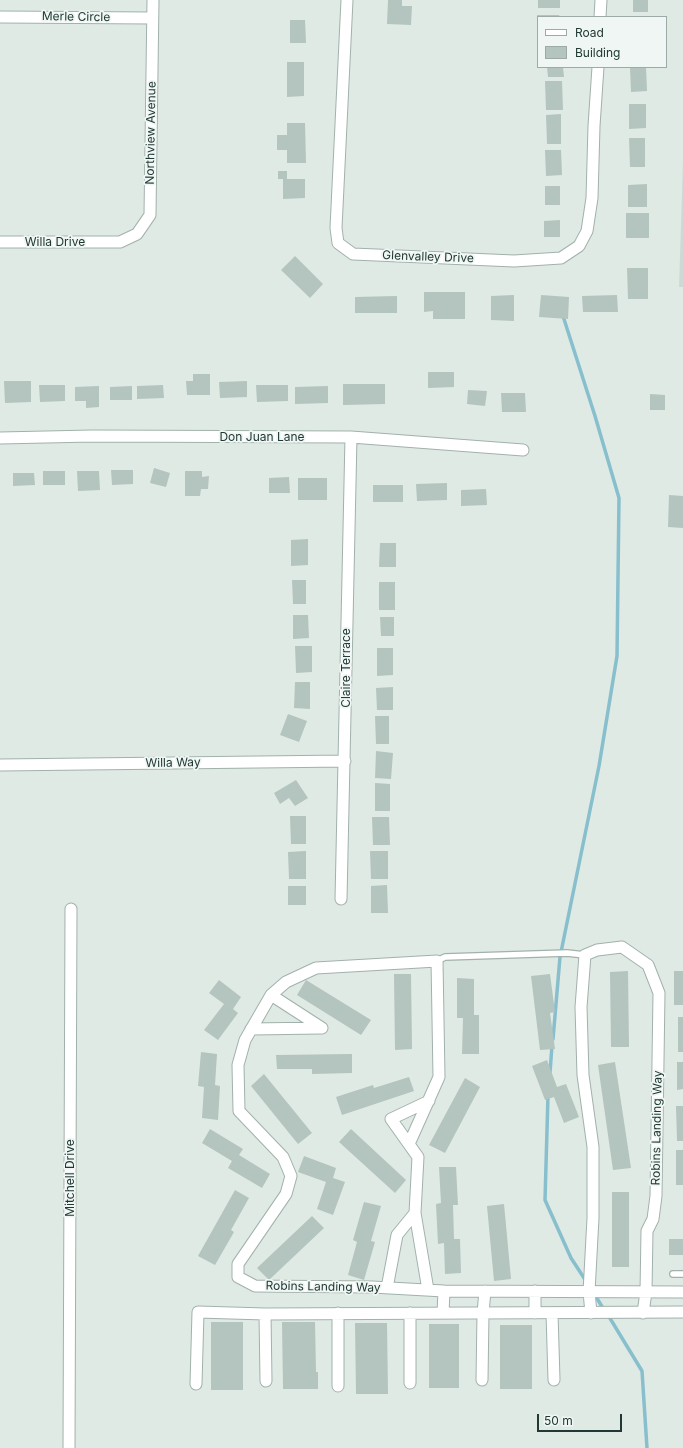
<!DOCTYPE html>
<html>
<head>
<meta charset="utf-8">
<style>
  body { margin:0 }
  #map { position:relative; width:683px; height:1448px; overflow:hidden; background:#dfeae5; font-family:Inter,sans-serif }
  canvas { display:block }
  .legend { position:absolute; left:537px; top:16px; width:130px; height:52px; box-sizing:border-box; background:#eff6f3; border:1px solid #9daaa7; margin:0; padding:5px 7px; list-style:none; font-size:12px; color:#213934 }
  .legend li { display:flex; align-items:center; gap:8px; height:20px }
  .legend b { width:20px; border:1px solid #9daaa7 }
  .scale { position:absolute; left:537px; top:1414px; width:85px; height:18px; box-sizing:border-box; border:2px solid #213934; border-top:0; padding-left:5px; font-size:12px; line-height:14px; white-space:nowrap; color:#213934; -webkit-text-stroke:3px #eff6f3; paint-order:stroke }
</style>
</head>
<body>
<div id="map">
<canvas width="683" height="1448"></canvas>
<ul class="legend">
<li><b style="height:5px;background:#fff"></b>Road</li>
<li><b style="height:11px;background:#b4c4be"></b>Building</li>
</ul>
<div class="scale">50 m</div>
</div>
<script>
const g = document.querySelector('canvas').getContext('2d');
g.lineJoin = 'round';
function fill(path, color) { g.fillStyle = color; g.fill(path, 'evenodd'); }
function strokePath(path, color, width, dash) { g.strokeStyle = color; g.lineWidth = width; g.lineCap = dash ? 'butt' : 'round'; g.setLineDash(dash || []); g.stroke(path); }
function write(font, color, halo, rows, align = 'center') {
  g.font = font + ' Inter,sans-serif'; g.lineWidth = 3.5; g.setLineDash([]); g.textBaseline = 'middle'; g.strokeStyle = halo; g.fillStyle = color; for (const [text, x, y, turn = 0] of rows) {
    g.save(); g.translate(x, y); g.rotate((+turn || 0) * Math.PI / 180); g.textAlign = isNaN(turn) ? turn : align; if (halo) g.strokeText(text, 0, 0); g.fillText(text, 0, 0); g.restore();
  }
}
const built = new Path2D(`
  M683,161v126h-4z`);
const stream = new Path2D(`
  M553,1039l7,-82 39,-191 18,-110 2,-158 -24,-82 -32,-100
  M550,1073l2,-28
  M548,1095l-3,105 26,58 15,23
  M595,1295l9,15
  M608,1315l34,56 5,77`);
const building = new Path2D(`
  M388,0h14v6h10l-1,19 -24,-1z
  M538,0h22v8h-22z
  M633,0h15v12h-15z
  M537,15h22l1,2h-23z
  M290,20h15l1,23h-16z
  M287,62h17v34l-17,1z
  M547,67h16l1,10h-16z
  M630,67h16l1,24 -16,1z
  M545,81h17l1,29h-17z
  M629,104h17v24l-17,1z
  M561,114v30h-14l-1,-29z
  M287,123h18l1,40h-19v-13h-10v-15h10z
  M629,138h16v29h-15z
  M545,150h16l1,25 -16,1z
  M278,171h9v8h18v19l-22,1v-20h-5z
  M647,184v23h-19v-22z
  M545,186h15v19h-15z
  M626,213h23v25h-23z
  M560,220v17h-16v-16z
  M295,256l28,28 -13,14 -29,-28z
  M627,268h21v31h-20z
  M424,292h41v27h-32v-8l-9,1z
  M514,295v26l-23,-1v-24z
  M541,295l28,2 -1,22 -29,-2z
  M617,295l1,17h-35l-1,-16z
  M397,296v17h-42v-16z
  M428,372h26v15l-26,1z
  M193,374h17v21h-23l-1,-14h7z
  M4,381h27v21l-26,1z
  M247,381v16l-27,1 -1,-16z
  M343,384h42v20l-42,1z
  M39,385h26v16l-25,1z
  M163,385l1,13 -27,1v-13z
  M256,385h32v16l-31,1z
  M99,386v21l-13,1v-7h-11v-14z
  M132,386v14h-22v-13z
  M328,386v17l-33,1v-17z
  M468,390l19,1 -2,15 -18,-2z
  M501,393h24l1,19h-24z
  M650,394l15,1v15h-15z
  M154,468l16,5 -4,14 -16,-4z
  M111,470h22v14l-21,1z
  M43,471h22v14h-22z
  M77,471h22l1,19 -22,1z
  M185,471h17v6l7,-1 -1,13h-7l-1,7h-15z
  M13,473h21l1,12 -22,1z
  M289,477l1,16h-21v-15z
  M298,478h29v22h-29z
  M447,483v17l-30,1 -1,-17z
  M373,485h30v17h-30z
  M486,489l1,16 -26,1v-16z
  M669,495l14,1v32l-15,-1z
  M308,539v26l-17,1v-26z
  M380,543h16v24h-17z
  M292,580h14v24h-13z
  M379,582h16v28h-16z
  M293,615h15l1,23 -16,1z
  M380,617h14v19h-13z
  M295,646h17v26l-16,1z
  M377,648h16v27l-16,1z
  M295,682h15v27l-16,-1z
  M393,687v23h-16l-1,-22z
  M288,714l19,7 -8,21 -19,-7z
  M375,716h14v28h-13z
  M376,751l17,2 -2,26 -16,-1z
  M296,780l12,18 -13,8 -6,-8 -9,6 -6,-11z
  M375,783l15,1v27h-15z
  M290,816h16v28h-15z
  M372,817h17l1,28h-17z
  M306,851v28h-17l-1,-27z
  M370,851h18v28h-17z
  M387,885l1,28h-17v-27z
  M288,886h18v19h-18z
  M628,971l1,76h-18l-1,-75z
  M674,971h9v34h-9z
  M394,974h17l1,75 -17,1z
  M550,974l5,38 -5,1 5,36 -15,1 -9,-74z
  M457,978l17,1v36h5v39h-17l1,-36h-6z
  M219,980l22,17 -8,12 5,4 -20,27 -14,-10 20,-26 -15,-11z
  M306,980l65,40 -10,15 -64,-40z
  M678,1017h5v35h-5z
  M201,1052l16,2 -2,31 5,1 -2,34 -16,-2 2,-31 -6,-1z
  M352,1054v19l-40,1v-5h-35l-1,-14z
  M547,1060l10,27 9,-3 13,33 -15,6 -10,-26 -9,3 -13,-34z
  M615,1062l16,106 -18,2 -15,-105z
  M677,1062h6v27l-6,1z
  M264,1074l48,59 -14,11 -47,-58z
  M409,1077l5,14 -72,24 -6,-18 37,-12 1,3z
  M465,1078l15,9 -35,66 -16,-8z
  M676,1106h7v35h-6z
  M210,1129l33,20 -4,6 31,19 -8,14 -34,-20 4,-7 -30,-18z
  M351,1129l55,51 -11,13 -56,-51z
  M676,1150h7v35h-7z
  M304,1156l32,12 -3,10 12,4 -12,33 -16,-6 9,-27 -28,-10z
  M439,1167h17l2,38h-5l1,34h6l1,34 -16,1 -1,-31 -6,1 -2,-40 5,-1z
  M235,1190l14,8 -18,32 3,2 -19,33 -17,-9z
  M612,1192h17v75h-17z
  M364,1202l17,4 -10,35 4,1 -11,38 -16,-5 9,-33 -4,-2z
  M504,1204l7,75 -17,2 -7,-75z
  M312,1216l12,12 -55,52 -12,-12z
  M669,1239h14v16h-14z
  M211,1322h32v68h-32z
  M282,1322h33l1,50h2v17h-35z
  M355,1323h32l1,71h-32z
  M429,1324h30v64h-30z
  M500,1325h32v64h-32z`);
const service = new Path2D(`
  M437,961l8,-4 122,-4 18,2
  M673,1274h10`);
const minor = new Path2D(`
  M347,0l-11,228 2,15 15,11 161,7 47,-3 18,-12 8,-15 5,-33 2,-72 4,-59
  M0,17l152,1
  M600,17l1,-17
  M0,242h120l17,-8 13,-19 3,-215
  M0,438l92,-2 259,1 172,13
  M0,765l345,-4
  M341,899l10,-462
  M271,995l51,33
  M251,1029l71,-1
  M409,1144l30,-67 -2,-116 -121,7 -30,14 -15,13 -26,45 -7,25 1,46 44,46 8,19 -5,18 -48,70v13l17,9 117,1 72,4 239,1
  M387,1288l10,-53 18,-22
  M428,1290l-13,-77 3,-56 -27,-38 38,-18
  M535,1291v22
  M410,1313v70
  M443,1313l1,-22
  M552,1313l2,67
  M591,1313l-2,-21 4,-74v-71l-10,-72 -2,-68 4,-52 12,-5 25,-3 26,18 11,28 -3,203 -3,23 -6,12 -1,61 -3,21
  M265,1314l1,67
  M482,1380l1,-67 2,-22
  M196,1384l2,-72 67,2 418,-2
  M338,1386v-73
  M69,1448l2,-539`);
const streetNames = [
  ["Merle Circle",76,17,1],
  ["Northview Avenue",151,133,-89],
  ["Willa Drive",55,242],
  ["Glenvalley Drive",428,257,2],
  ["Don Juan Lane",262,437],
  ["Claire Terrace",346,668,-90],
  ["Willa Way",173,763,-1],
  ["Robins Landing Way",657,1128,-89],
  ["Mitchell Drive",70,1178,-90],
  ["Robins Landing Way",323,1287,1]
];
fill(built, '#cdd9d4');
strokePath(stream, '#88bfcd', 3.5);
fill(building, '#b4c4be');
strokePath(service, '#a2b1ac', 8);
strokePath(minor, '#a2b1ac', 13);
strokePath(service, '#fff', 5.5);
strokePath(minor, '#fff', 11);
write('12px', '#213934', '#eff6f3', streetNames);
</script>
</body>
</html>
